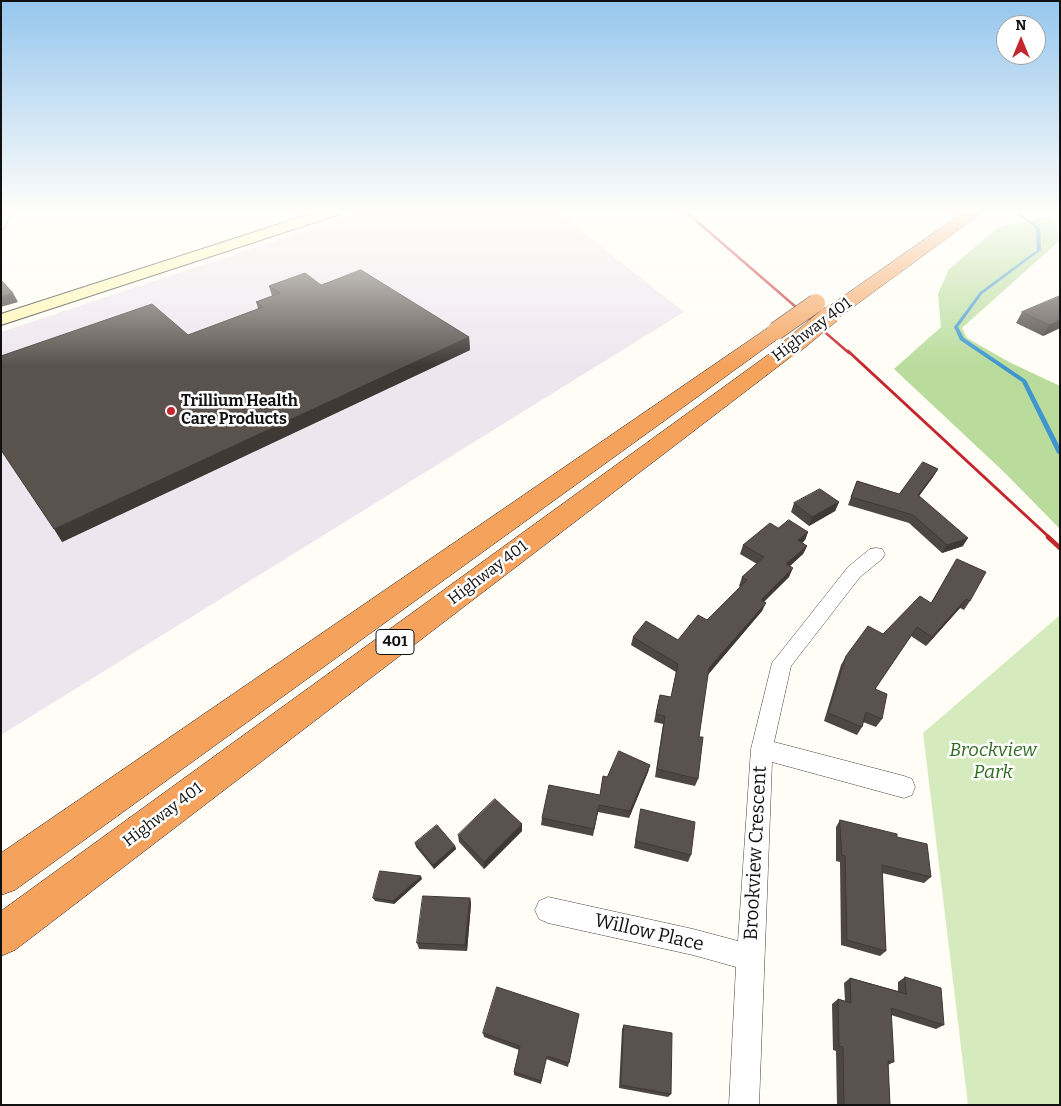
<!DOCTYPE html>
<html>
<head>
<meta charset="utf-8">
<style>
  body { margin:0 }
  #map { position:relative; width:1061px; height:1106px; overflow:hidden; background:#fffdf5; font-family:Bitter,serif }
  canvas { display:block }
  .frame { position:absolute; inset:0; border:2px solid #111; pointer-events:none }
  .north { position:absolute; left:996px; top:15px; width:50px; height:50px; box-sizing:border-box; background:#fff; border:1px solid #a0a0a0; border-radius:50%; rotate:0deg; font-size:14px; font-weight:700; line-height:20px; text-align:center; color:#111 }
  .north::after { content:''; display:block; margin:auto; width:18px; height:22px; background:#c4262e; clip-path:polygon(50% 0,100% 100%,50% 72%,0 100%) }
</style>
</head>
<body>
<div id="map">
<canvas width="1061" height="1106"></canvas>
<div class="frame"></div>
<div class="north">N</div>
</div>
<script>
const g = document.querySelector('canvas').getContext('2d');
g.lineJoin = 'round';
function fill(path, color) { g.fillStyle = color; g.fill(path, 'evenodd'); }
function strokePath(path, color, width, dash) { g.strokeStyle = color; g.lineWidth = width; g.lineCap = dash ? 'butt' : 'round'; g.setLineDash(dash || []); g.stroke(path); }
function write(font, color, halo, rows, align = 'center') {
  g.font = font + ' Bitter,serif'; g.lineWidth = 5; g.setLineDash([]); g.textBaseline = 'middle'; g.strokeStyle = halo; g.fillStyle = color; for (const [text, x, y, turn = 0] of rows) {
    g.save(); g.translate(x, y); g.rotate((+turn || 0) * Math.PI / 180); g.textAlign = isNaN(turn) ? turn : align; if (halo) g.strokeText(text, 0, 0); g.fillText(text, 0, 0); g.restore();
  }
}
const industrial = new Path2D(`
  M364,211h192l128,101 -683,423v-403z`);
const green = new Path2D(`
  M1060,615v490h-92l-45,-372z`);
const forest = new Path2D(`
  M1045,217l10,3 4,21 -97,87 5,10 42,24 51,24v143l-56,-57 -110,-103 47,-42 -3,-33 11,-25 50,-42z`);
const stream = new Path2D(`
  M1017,213h2l21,15 1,22 -59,44 -24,33 6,11 62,42 34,67v8l-3,-2 -35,-71 -62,-42 -6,-13 26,-35 57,-42 -1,-22 -19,-13z`);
const service = new Path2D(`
  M6,211h5l-7,17 -3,1v-7z`);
const minor = new Path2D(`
  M876,548l6,1 3,5 -3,5 -22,18 -69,89 -17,76 130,34 8,3 3,8 -3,8 -8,3 -132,-36 -13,343h-30l7,-138 -43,-12 -145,-32 -9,-4 -4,-9 4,-9 9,-4 145,32 45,12 13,-192 21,-86 76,-96 22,-18z`);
const secondary = new Path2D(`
  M320,211h22l-2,3 -339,111v-11z`);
const motorway = new Path2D(`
  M965,211h19l-146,107 -7,2 -7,-2 -3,-4 3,-4z
  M776,325l7,2 3,4 -3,4 -768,555 -14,5v-42l768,-526z
  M790,342l7,2 3,4 -3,4 -782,598 -14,6v-45l782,-567z`);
const railFar2 = new Path2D(`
  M685,211l164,142`);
const railFar1 = new Path2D(`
  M848,351l202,187`);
const rail = new Path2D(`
  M1048,537l12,11`);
const motorwayBridge = new Path2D(`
  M776,331l40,-28
  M790,348l41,-34`);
const wall = new Path2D(`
  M321,285l148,52 1,13 -408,192 196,-234 -2,-6 16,-6 -3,-10z
  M1022,312l38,16 -17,8 -27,-13z
  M938,469l-5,8 -14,19 44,50 -21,7 -33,-30 -61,-18 9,-24 42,13z
  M839,502l-4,9 -26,15 -18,-14 3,-9z
  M778,528l30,4 -3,8 -3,3 5,3 -4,8 -13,12 -1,11 -25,25 -2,9 -54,63 -9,63 -1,42 -3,7 -40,-9 8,-53 -9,-2 4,-19 2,-8 11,2 5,-25 -45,-27 2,-8 45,3 29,-20 33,-33 -1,-1 3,-9 15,-13 -17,-10 3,-9z
  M957,559l13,42 -6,9 -4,-2 -34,38 -15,-10 -36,53 7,30 -6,8 -13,-5 -1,5 -5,8 -33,-14 17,-56 5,-9 37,-22 48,-31z
  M650,765l-2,7 -19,46 -31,-6 -5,24 -52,-11 1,-7 58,-23 7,-18z
  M641,809l50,46 -3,7 -54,-14z
  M840,820l57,17 34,40 -7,6 -42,-10 4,78 -6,5 -39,-11 -1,-83 -4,-1v-34z
  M522,831l-38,38 -25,-27 -1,-7z
  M415,843l40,3 1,3 -22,20 -18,-22z
  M422,879l-28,25 -19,-3 -2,-3z
  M470,898l1,6 -4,47 -48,-2 -2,-6z
  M905,977l39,48 -8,4 -45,-14 3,47 -6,3 2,40h-53l-1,-54 -3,-1 -1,-46 6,-5 7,2 -1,-18 6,-5 48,13v-9z
  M579,1014l-11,53 -22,-8 -5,25 -27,-9v-3l5,-22 -35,-13 -1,-4z
  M624,1025l47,69 -3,3 -49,-9 3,-59z`);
const shadedWall = new Path2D(`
  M13,293l5,9 -17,5v-10z
  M1060,320v8l-17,8 6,-11z
  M469,337l1,13 -408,192 -8,-13z
  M938,469l-5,8 -19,26 4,-8z
  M839,502l-4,9 -26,15 3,-9z
  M808,532l-3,8 -10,9 3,-9z
  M968,538l-5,8 -21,7 5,-8z
  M807,546l-4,8 -20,18 3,-8z
  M793,568l-4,9 -32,31 4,-8z
  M966,599l-6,9 -34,38 6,-9z
  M766,603l-4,8 -55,65 2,-8z
  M650,765l-2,7 -19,46 1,-7z
  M522,824v7l-38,38v-7z
  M455,846l1,3 -22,20 -1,-4z
  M421,876l1,3 -28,25 -1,-3z
  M470,898l1,6 -4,47 -2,-6z`);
const building = new Path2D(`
  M361,270l108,67 -415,192 -53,-79v-94l151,-52 36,31 75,-28 -7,-5 24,-9 -11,-7 36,-13 16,12z
  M1,280l12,13 -12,4z
  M1060,296v24l-11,5 -27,-13z
  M923,462l15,7 -20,26 50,43 -21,7 -34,-30 -62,-18 6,-16 42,13z
  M820,489l19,13 -27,15 -18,-14z
  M789,520l19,12 -10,8 9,6 -21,18 7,4 -32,32 5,3 -57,65 -10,69h4l-5,42 -41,-10 8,-53 -9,-2 4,-19 11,2 7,-33 -45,-27 13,-16 32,19 20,-25 9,5 40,-40 -5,-3 22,-20 -21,-12 27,-22 8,5z
  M957,559l29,13 -16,29 -4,-2 -34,38 -15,-10 -42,62 12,5 -5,25 -16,-7 -4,15 -34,-14 18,-57 22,-30 15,8 37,-38 11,7z
  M619,751l31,14 -20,46 -31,-6 -5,24 -52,-11 7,-33 51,10 3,-19 4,1z
  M495,799l27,25 -38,38 -26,-27z
  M641,809l54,13 -4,33 -55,-14z
  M840,820l57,14v3l30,7 4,33 -49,-12 4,86 -39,-11 -2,-84 -3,-1z
  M437,825l18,21 -22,19 -18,-22z
  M380,871l41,5 -28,25 -20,-3z
  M423,896l47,2 -5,47 -48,-2z
  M905,977l36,11 3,37 -53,-17 3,54 -6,-1 2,44h-46l-1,-58 -4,-1 -1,-47 13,4 -1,-25 56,16z
  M497,987l82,27 -10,49 -22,-7 -6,25 -27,-9 6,-26 -37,-13z
  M624,1025l48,8 -1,61 -50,-9z`);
const markers = [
  [171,411,5,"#c4262e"]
];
const shields = [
  [395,642,38]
];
const shieldNames = [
  ["401",395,642]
];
const streetNames = [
  ["Highway 401",812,330,-37],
  ["Highway 401",488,573,-37],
  ["Highway 401",163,815,-37]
];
const poiNames = [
  ["Trillium Health",181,402],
  ["Care Products",181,420]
];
const nearParknames = [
  ["Brockview",993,751],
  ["Park",993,773]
];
const nearStreetnames = [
  ["Brookview Crescent",756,853,-87],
  ["Willow Place",649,933,13]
];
fill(industrial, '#eee6ef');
fill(green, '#d5ebbd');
fill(forest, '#b9dc9c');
fill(stream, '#3f96cf');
strokePath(service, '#444', 2);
strokePath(minor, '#444', 1);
strokePath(secondary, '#333', 2);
strokePath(motorway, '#222', 1);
fill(service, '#fff');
fill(minor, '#fff');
fill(secondary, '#fff6b0');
fill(motorway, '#f5a25d');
strokePath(railFar2, '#c4262e', 2.5);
strokePath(railFar1, '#c4262e', 3);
strokePath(rail, '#c4262e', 4.5);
strokePath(motorwayBridge, '#222', 19, []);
strokePath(motorwayBridge, '#f5a25d', 18);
fill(wall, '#4d4742');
fill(shadedWall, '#3f3936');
fill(building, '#5a524d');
strokePath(building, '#3f3936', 1);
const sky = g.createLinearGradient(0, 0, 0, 366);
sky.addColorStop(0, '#95c6ee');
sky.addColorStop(0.58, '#fffefa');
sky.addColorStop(1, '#fffefa00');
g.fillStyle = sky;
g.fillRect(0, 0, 1061, 366);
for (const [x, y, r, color] of markers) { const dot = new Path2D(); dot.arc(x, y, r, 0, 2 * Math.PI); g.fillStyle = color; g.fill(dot); strokePath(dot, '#fff', 2); }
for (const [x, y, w] of shields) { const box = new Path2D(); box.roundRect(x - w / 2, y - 12.5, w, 25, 4); g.fillStyle = '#fff'; g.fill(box); strokePath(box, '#111', 1); }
write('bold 15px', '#111', null, shieldNames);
write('16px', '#111', '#fff', streetNames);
write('bold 16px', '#111', '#fff', poiNames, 'left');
write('italic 19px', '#2f6b1f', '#fff', nearParknames);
write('19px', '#111', '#fff', nearStreetnames);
</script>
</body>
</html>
